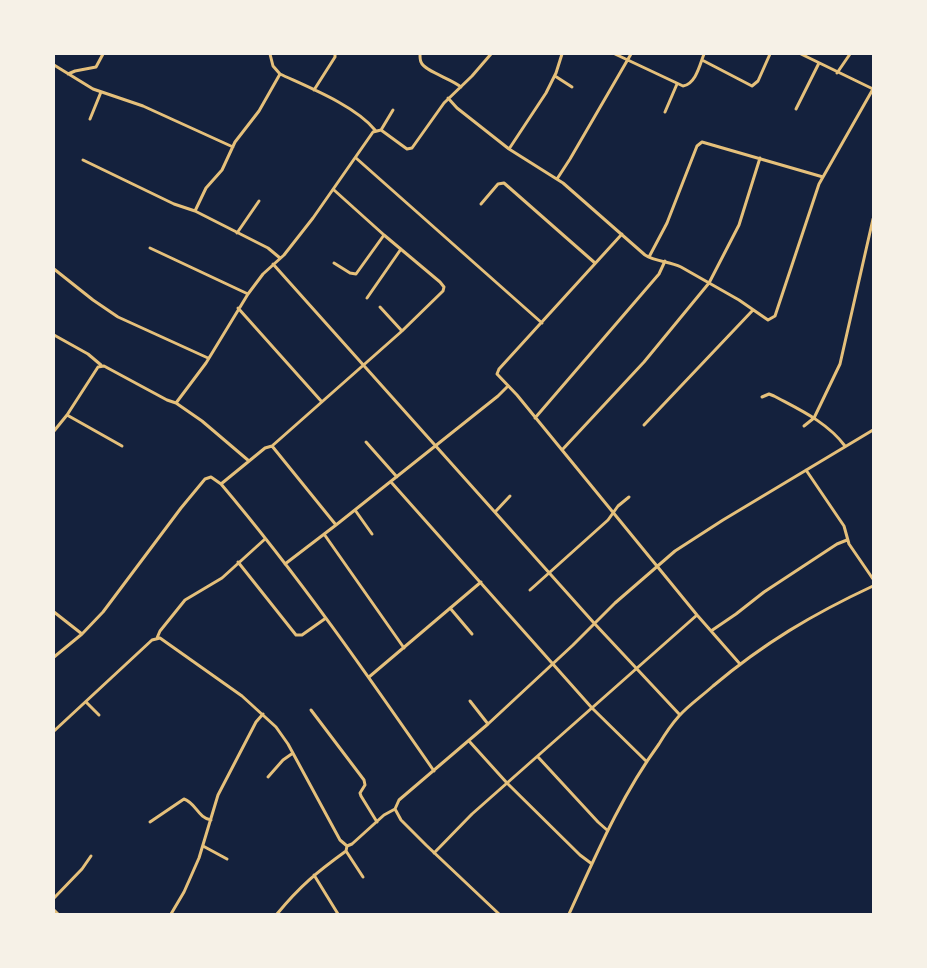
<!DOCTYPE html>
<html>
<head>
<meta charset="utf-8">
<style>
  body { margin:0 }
  #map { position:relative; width:927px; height:968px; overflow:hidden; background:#14213d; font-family:"Archivo Narrow",sans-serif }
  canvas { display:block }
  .frame { position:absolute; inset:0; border:55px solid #f6f1e7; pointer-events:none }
</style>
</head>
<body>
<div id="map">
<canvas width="927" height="968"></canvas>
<div class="frame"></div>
</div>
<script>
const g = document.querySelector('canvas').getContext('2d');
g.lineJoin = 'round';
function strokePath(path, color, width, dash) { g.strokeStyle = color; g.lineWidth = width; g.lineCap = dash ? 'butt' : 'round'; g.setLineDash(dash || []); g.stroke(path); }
const minor = new Path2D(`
  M270,54l3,12 7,8c28,13 76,32 95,56
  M420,54c0,2 0,6 1,8 3,9 31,17 40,25
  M615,54l68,32c13,-2 17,-22 21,-32
  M801,54l72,35
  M702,60l50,26 6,-5 12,-27
  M54,65l39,24 50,17 90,41
  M837,73l13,-19
  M68,74l7,-3 21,-4 7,-13
  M555,76l17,11
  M314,90l21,-33v-3
  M448,98l9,10 52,41 54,34 82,72c11,7 24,6 36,12l58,33 29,20 7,-4 44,-132 54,-95
  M796,109l23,-46
  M665,112l12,-28
  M90,119l11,-27
  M381,130l12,-20
  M509,149l37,-56 10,-20 6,-19
  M356,158l186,165
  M83,160l91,44 21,7 73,37 12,10
  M557,179l13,-20 61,-105
  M481,204l17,-20 6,-1 91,80
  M195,211l11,-23 16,-18 13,-28 24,-31 21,-37
  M237,233l22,-32
  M622,234l-123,135 -2,5 20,21 180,220 43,49
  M150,248l98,46
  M649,257l18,-34 30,-77 5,-4 121,35
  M334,263l16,10 6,1 28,-39
  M273,264l321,359 86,92
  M54,269l39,31 25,17 90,41
  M367,298l34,-49
  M380,307l22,24
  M238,308l84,94
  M54,335l34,19 13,11
  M762,397l7,-3 5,2c26,14 53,26 71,50
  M176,403l30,-40 42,-69 15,-20 21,-19 29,-37 60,-86 8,-2 26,19 5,-1 32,-45 28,-27 19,-22
  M67,415l55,31
  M535,418l124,-144 6,-13
  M644,425l109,-115
  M804,426l10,-8 26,-54 33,-145
  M54,431l13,-16 31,-48 6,-1 63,34 9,3 26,18 47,40
  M366,442l31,35
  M272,446l64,79
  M562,450l82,-88 65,-79 30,-58 21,-67
  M806,470l38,56 5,18 24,35
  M391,482l201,226 54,53
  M221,484c77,91 145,189 213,287
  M355,510l17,24
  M495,512l15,-16
  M324,534l80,114
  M238,562l58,73h6l24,-17
  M285,564l51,-39 162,-129 10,-10
  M530,590l78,-70 10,-14 11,-9
  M450,608l22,26
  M54,612l28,22
  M711,631l25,-17 28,-22 73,-48 10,-4
  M157,638l3,-7 25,-31 37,-22 43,-39
  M54,657l28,-23 21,-22 78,-104 24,-29 6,-2 10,7 44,-36 7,-2 130,-115 41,-40 1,-4 -4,-5 -56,-47 -50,-45
  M369,677l112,-95
  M470,701l18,23
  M86,702l13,13
  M311,710l53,70 1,5 -5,8 1,3 16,26
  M54,731l98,-91 8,-2 82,58 34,31 12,17 52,96 7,6
  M469,741l38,42 73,72 12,9
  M538,757l60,65 9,8
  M268,777l15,-17 10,-7
  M395,809l4,-9 89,-76 85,-79 42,-42 60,-52 48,-31 150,-90
  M395,809l6,11 25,25 73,69
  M150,822l34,-23c12,4 14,19 27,21
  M203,846l24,13
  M347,846l5,-2 32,-29 11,-6
  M346,851l17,26
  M434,853l38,-39 225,-199
  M314,875l24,39
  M54,898l28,-29 9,-13
  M54,910l4,4
  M171,914l13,-22 15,-34 19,-63 38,-73 7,-8
  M277,914c23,-28 40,-42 69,-63l1,-5
  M569,914c27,-59 52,-118 90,-170 6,-10 12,-19 20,-28 10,-11 23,-20 34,-30 51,-43 100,-72 160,-100`);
strokePath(minor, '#e5c07b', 3);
</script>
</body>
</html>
